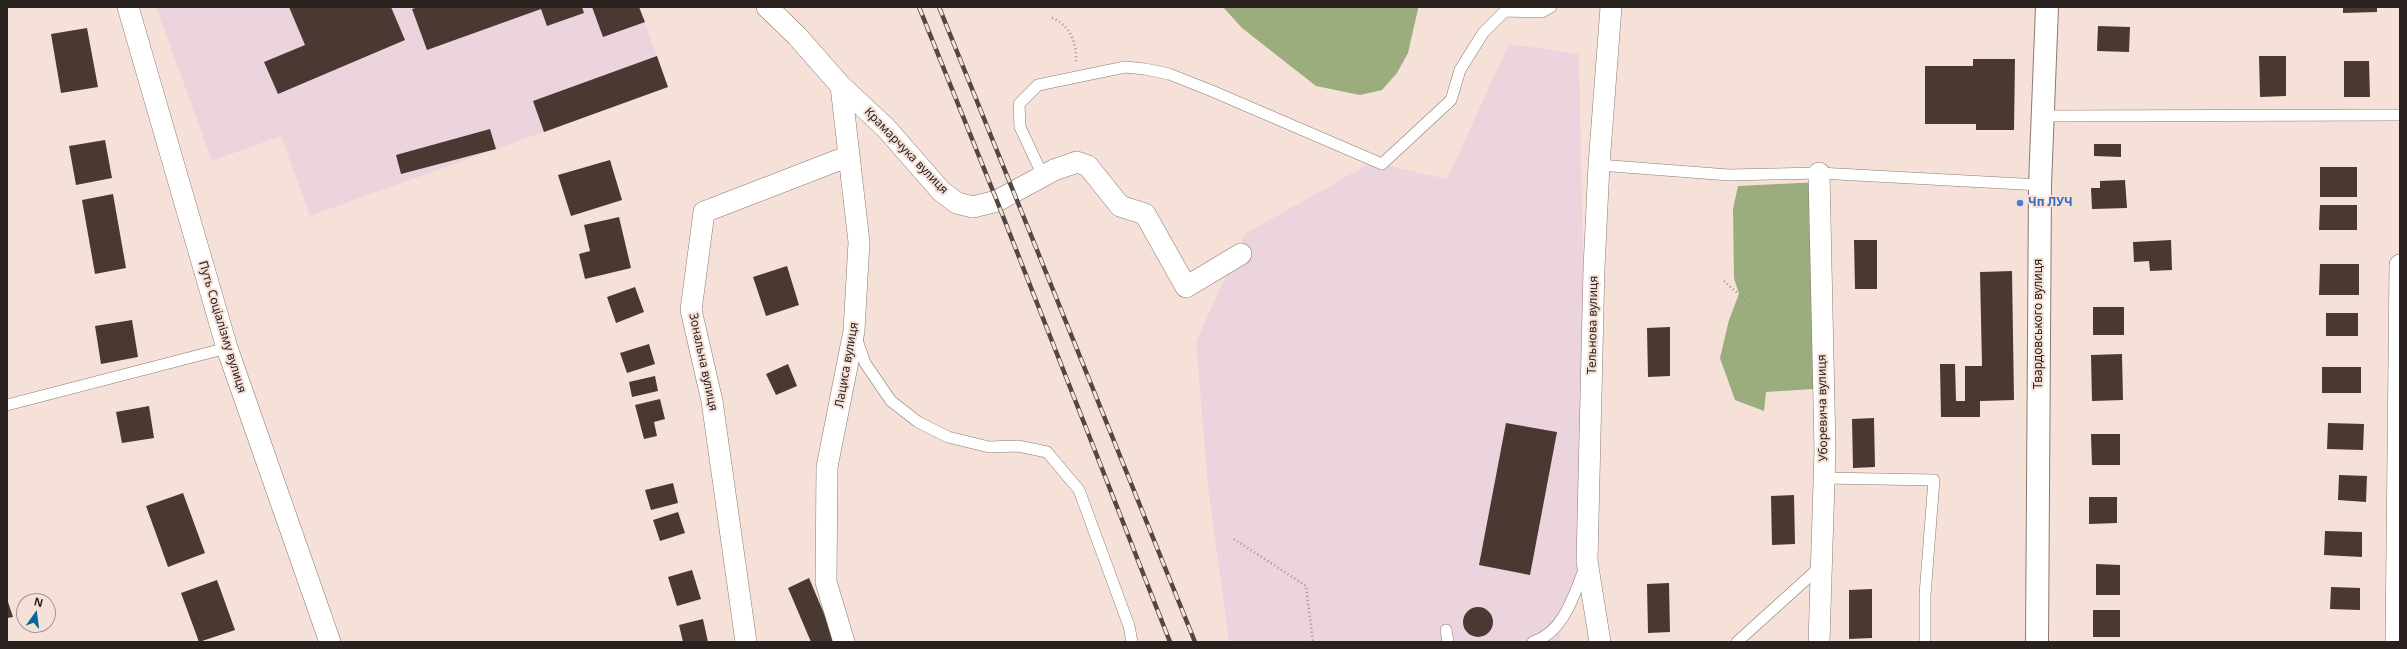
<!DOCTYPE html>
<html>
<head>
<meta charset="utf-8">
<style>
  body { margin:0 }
  #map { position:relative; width:2407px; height:649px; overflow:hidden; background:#f5e1d8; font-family:"Noto Sans",sans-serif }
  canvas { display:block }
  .frame { position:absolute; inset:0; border:8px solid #28211e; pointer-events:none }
  .north { position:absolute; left:16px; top:593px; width:40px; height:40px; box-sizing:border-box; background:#f5e1d8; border:1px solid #a3948e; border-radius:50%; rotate:14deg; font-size:11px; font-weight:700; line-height:16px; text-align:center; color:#28211e }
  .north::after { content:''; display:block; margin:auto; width:14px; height:18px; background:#076897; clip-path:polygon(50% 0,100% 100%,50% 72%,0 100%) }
</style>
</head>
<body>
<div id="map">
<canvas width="2407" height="649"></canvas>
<div class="frame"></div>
<div class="north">N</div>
</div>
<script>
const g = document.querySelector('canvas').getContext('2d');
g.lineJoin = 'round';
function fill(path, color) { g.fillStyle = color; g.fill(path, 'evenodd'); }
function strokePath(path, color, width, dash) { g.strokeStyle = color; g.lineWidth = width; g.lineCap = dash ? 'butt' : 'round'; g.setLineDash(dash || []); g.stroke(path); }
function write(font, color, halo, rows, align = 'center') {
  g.font = font + ' "Noto Sans",sans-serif'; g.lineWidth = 4; g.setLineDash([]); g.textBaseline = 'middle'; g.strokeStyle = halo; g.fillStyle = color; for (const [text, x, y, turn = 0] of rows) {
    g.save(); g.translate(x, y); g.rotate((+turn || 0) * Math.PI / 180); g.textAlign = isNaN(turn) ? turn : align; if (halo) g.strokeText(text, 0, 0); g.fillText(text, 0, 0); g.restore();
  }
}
const industrial = new Path2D(`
  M156,7h483l29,80 -358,129 -29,-80 -69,25z
  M1509,44l70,10 9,460 -15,85 -9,18 -5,25h-330l-21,-155 -12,-145 49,-108 127,-72 75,17z`);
const forest = new Path2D(`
  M1223,7h195v2l-10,44 -11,20 -15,17 -22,5 -44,-9 -74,-58z
  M1820,182l-7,207 -47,3 -2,19 -29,-11 -15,-42 9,-38 10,-26 -5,-16 -1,-69 5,-23z`);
const building = new Path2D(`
  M289,7h102l14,33 -127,54 -14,-32 41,-17z
  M418,7h164l2,6 -37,13 -6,-17 -114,41 -15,-41z
  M592,7h47l6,15 -42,15z
  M2343,7h34v5l-34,1z
  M2098,26l32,1 -1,25 -32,-1z
  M87,28l11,59 -37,6 -10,-59z
  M657,56l11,31 -124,45 -11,-31z
  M2259,56h27v40l-26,1z
  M1973,59h42l-1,71h-38v-6h-51v-58h48z
  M2344,61h25l1,36h-26z
  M490,129l6,20 -95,25 -5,-19z
  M105,140l7,38 -36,7 -7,-39z
  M2094,144h27v13l-27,-1z
  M610,160l12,40 -51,16 -13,-41z
  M2320,167h37v30h-37z
  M2125,180l2,28 -35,1 -1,-21h9v-7z
  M113,194l13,74 -31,6 -13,-74z
  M2320,205h37v25h-38z
  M619,217l12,51 -46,11 -6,-25 11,-3 -6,-26z
  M1854,240h23v49h-22z
  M2171,240l1,30 -22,1 -1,-10 -15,1 -1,-20z
  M2320,264h39v31h-40z
  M787,266l12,39 -33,11 -13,-39z
  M2012,271l2,129 -34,1v16h-39l-1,-53h15l1,37h9v-35h17l-2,-94z
  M635,287l9,25 -28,11 -9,-26z
  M2093,307h31v28h-31z
  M2326,313h32v23h-32z
  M132,320l6,37 -37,7 -6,-38z
  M1670,327v49l-22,1 -1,-49z
  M649,344l6,20 -28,9 -7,-20z
  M2122,354l1,46 -31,1 -1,-46z
  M788,364l9,22 -21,9 -10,-21z
  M2322,367h39v26h-39z
  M655,376l3,15 -26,6 -3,-15z
  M660,399l5,20 -11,3 3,14 -13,3 -9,-34z
  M149,406l5,32 -32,5 -6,-31z
  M1874,418l1,49 -22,1 -1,-49z
  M1506,423l51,9 -27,143 -51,-10z
  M2328,423l36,1 -1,26 -36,-1z
  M2091,434h29v31h-28z
  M2339,475l28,1 -1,26 -28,-2z
  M673,483l5,20 -27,7 -6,-20z
  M183,493l22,60 -37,14 -22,-61z
  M1794,495l1,49 -23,1 -1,-49z
  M2089,497h28v26l-28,1z
  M678,512l7,21 -25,8 -7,-21z
  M2325,531l37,1v25l-38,-2z
  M2096,564l24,1v30h-24z
  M692,570l9,29 -24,7 -9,-29z
  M809,578l27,64h-25l-23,-54z
  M217,580l18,50 -36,12 -18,-49z
  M1669,583l1,49 -22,1 -1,-49z
  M2331,587l29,1v22l-30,-1z
  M1872,589v49l-23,1v-49z
  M7,599l6,18 -6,1z
  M1463 622a15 15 0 1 1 30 0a15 15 0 1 1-30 0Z
  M2093,610h27v27h-27z
  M703,619l5,23h-25l-4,-17z`);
const path = new Path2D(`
  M1052,18c18,7 25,25 24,44
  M1724,281l28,25 52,52
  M1234,539l72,47 7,56`);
const lane = new Path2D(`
  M2044,116l356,-1
  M1599,165l130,10 90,-2 221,12
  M1043,176l-23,-49 -1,-23 19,-19 87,-18 20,2 24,5 43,17 170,73 69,-64 9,-30 23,-37 22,-22 37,1 9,-5
  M856,337l9,26 26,38 27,21 30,15 41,10 29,-1 29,6 32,38 50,136 3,16
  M7,405l220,-57
  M1824,478l110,2 -9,115v47
  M1446,630l2,12
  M1533,642c31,-10 41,-47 52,-75
  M1737,642l84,-76`);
const street = new Path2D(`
  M128,7l99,341 103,294
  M767,7l30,29 44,50 45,42 55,63 16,12 16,4 24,-6 57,-31 23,-8 11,4 32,40 25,8 41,73 55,-33
  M841,86l18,156 -5,89 -27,136 -1,115 18,60
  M746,642l-34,-241 -21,-91 13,-98 145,-56
  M1600,642l-13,-81 7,-293 5,-103 12,-158
  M1819,642l6,-192 -6,-277
  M2396,642l4,-377`);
const secondary = new Path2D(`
  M2037,642l3,-457 7,-178`);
const rail = new Path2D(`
  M919,7l78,194 173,441
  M939,7l256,635`);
const markers = [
  [2020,203,4,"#3f7fe0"]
];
const streetNames = [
  ["Крамарчука вулиця",906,151,46],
  ["Твардовського вулиця",2039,324,-90],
  ["Тельнова вулиця",1593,325,-89],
  ["Путь Соціалізму вулиця",222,327,73],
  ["Зональна вулиця",703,362,78],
  ["Лациса вулиця",847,365,-80],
  ["Уборевича вулиця",1823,408,-91]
];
const shopNames = [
  ["Чп ЛУЧ",2028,203]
];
fill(industrial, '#ecd4df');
fill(forest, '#9bac7d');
fill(building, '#493932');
strokePath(lane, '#8b7971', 12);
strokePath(street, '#8b7971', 22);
strokePath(secondary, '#8b7971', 24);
strokePath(path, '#9e9089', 2.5, [1, 3]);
strokePath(lane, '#fff', 11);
strokePath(street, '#fff', 21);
strokePath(secondary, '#fff', 22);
strokePath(rail, '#514743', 4.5);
strokePath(rail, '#f5e1d8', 3, [9]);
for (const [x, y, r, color] of markers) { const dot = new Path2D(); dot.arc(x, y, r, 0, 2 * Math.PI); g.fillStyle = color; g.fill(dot); strokePath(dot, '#f5e1d8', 1.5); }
write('12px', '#28211e', '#f5e1d8', streetNames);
write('bold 12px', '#366cbe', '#f5e1d8', shopNames, 'left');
</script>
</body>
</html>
